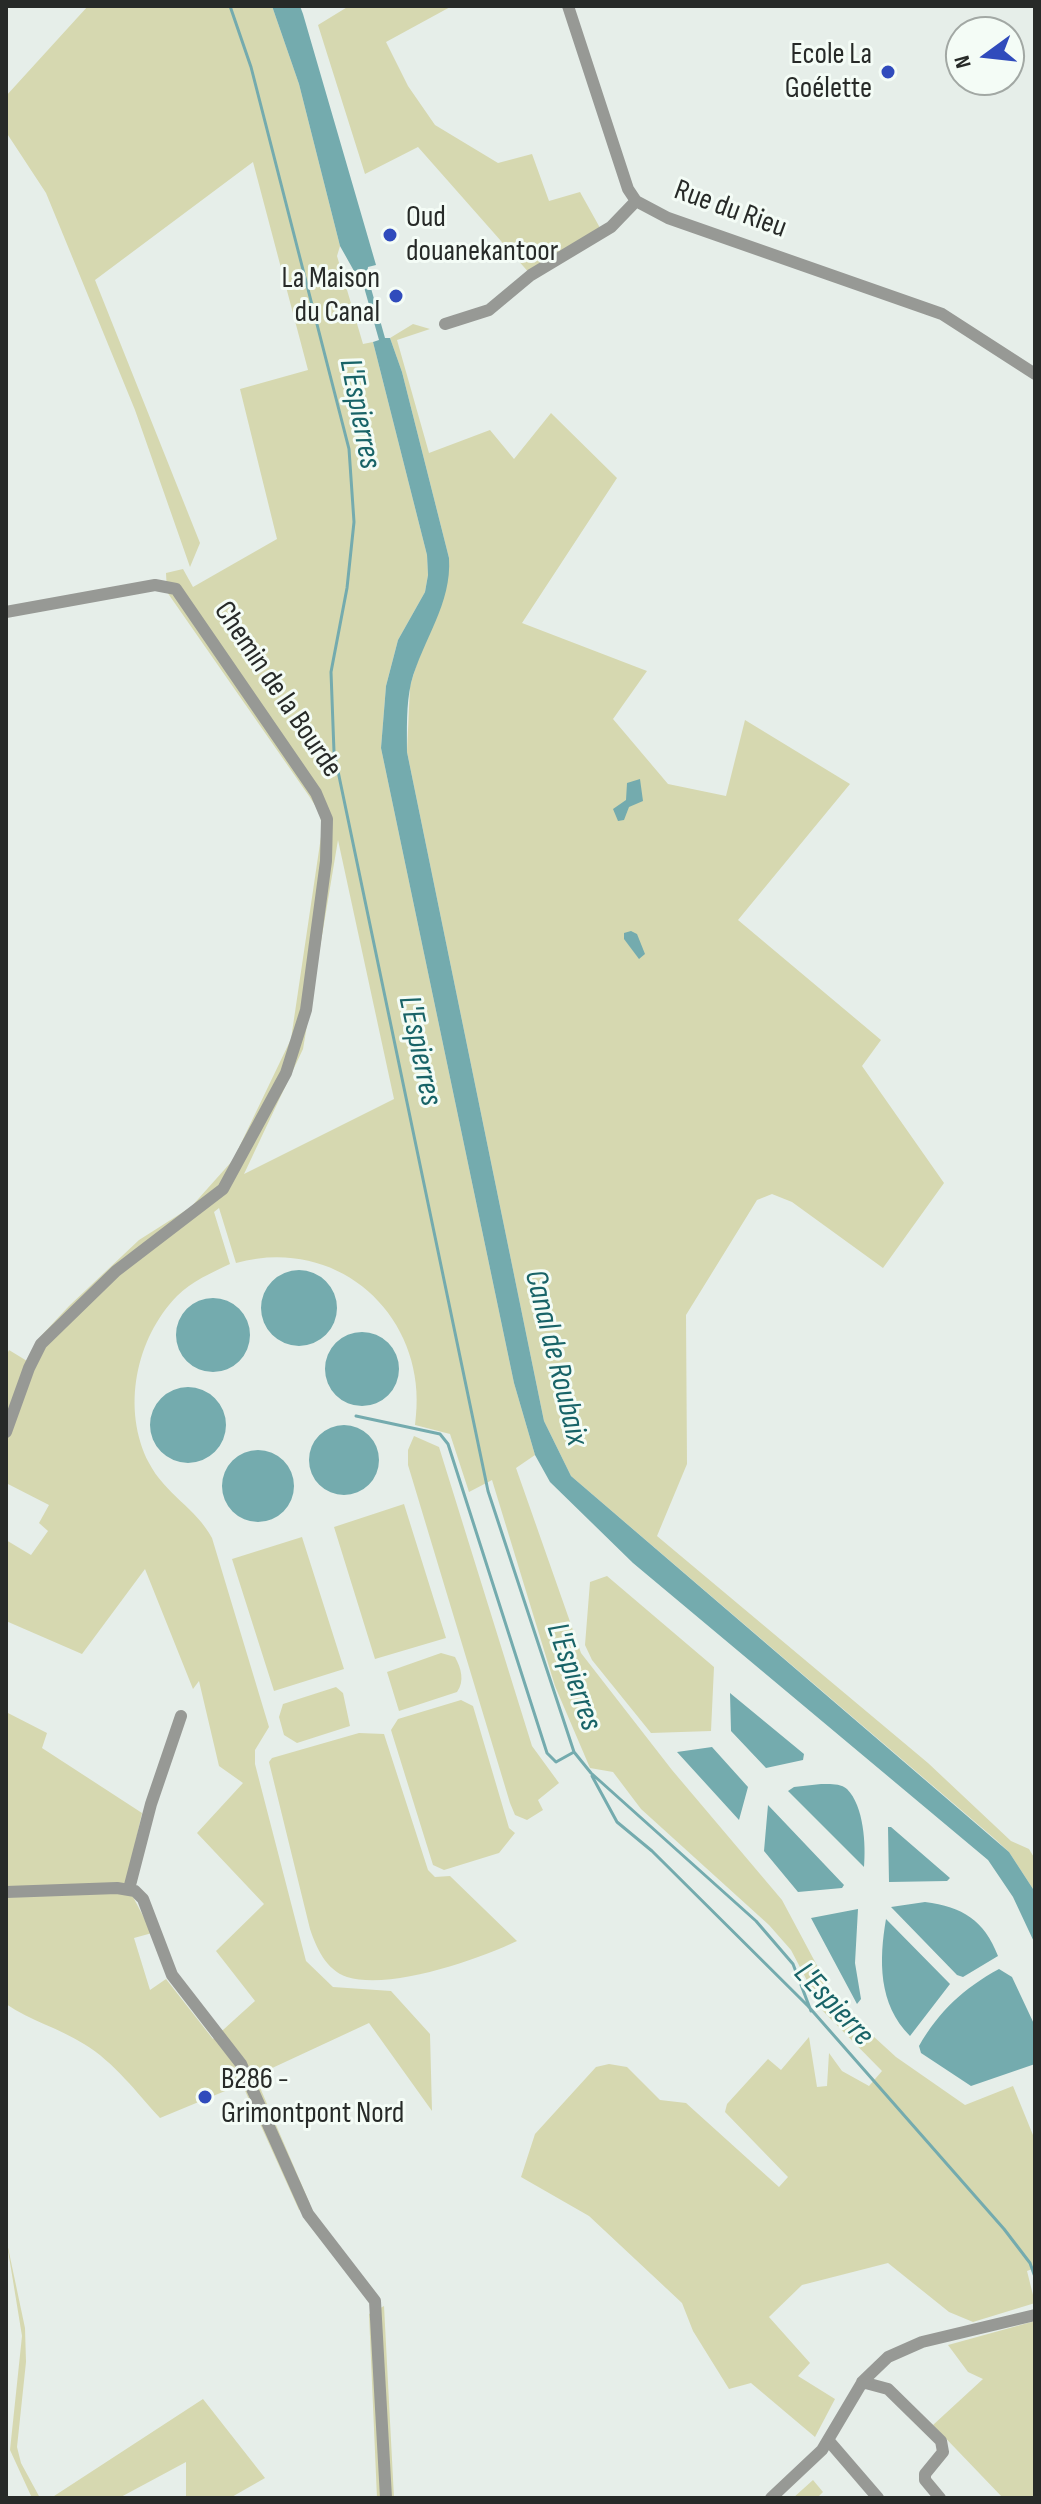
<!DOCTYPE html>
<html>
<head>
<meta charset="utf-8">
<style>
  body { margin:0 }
  #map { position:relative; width:1041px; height:2504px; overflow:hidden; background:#e6eee9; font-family:"Sofia Sans Condensed",sans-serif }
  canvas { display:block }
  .frame { position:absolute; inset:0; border:8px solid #272a28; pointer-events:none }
  .north { position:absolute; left:945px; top:16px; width:80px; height:80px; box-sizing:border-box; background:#f4fcf6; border:2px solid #a2a8a4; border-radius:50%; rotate:255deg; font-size:22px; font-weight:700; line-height:32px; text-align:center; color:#272a28 }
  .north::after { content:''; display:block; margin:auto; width:28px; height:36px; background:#304bbc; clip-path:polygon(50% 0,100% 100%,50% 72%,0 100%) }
</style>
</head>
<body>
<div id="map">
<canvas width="1041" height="2504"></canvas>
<div class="frame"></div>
<div class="north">N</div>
</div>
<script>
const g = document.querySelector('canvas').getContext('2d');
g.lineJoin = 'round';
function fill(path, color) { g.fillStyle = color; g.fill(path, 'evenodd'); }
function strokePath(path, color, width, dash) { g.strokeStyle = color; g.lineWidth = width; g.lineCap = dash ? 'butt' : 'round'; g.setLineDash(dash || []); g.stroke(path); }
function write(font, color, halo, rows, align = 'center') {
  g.font = font + ' "Sofia Sans Condensed",sans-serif'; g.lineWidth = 6; g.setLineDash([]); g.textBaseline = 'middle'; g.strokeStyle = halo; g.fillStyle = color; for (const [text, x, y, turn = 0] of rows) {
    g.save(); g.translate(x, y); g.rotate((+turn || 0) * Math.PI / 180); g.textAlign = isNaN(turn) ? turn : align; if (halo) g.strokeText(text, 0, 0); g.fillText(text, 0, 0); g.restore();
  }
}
const green = new Path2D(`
  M88,6h184l27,78 41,162 -3,10 26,88 10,-2 54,213 1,20 -3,17 -27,48 -12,46 -5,62 133,635 21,72 -19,13 65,185 91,117 110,130 55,103 59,54 69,48 48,-19 22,54v128l-8,3 8,32 -62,19 -24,-10 -61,-49 -86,22 -33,32 41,46 -12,13 37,23 -20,38 -64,-54 -22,6 -36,-58 -11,-28 -93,-87 -68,-39 14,-43 61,-67 13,-3 18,3 33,33 26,3 93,84 9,-10 -63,-65 2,-8 41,-45 13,11 28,-33 8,50 10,-1 2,-33 13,18 27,15 13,-15 -59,-60 -32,-61 -22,-25 -128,-116 -28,-37 -23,-4 -35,-82 -63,-206 -23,12 -19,-58 -35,-9c16,-105 -74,-191 -179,-162l-17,-55 -5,4 16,52c-19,9 -38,17 -53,32 -41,42 -56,113 -28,167 16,31 47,45 63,75l57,189 -14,23v14l51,197 27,26 58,4 39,43 2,77 -63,-88 -114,53 55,128 -11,6 -57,-126 -82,34c-23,-25 -46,-56 -76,-74 -25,-16 -53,-23 -78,-40v-292l41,21 -5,15 100,65 -18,81 8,1 20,38 -18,5 16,52 16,-11 47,60 42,-38 -39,-50 48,-47 -67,-71 46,-50 -24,-17 -20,-85 -6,8 -48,-120 -63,85 -76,-33v-81l25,15 17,-24 -9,-8 10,-18 -43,-22v-127l3,-6 18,11 13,-24 29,-31 70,-66 52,-33 42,-47 58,-121 31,-209 -2,-17 -11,-17 -142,-204 -1,-19 17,-4 10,18 84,-48 -37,-150 68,-19 -55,-208 -158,118 105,263 -10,24 -55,-157 -89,-217 -40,-61v-36zM338,840l56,259 -150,75 59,-125z
  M349,6h103l-66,36 22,44 27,39 63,38 34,-9 17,47 31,-9 24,43 -73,40 -113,-128 -53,27 -47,-149z
  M413,324l17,5 -33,11 32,113 61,-23 24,29 37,-46 66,65 -95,145 125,48 -34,48 55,65 58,12 19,-76 105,64 -112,136 143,120 -19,26 82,117 -61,85 -91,-66 -20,-8 -15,6 -71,115 1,149 -30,72 271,227 83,78 18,8 6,10v33l-26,-40 -14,-13 -424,-363 -27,-55 -137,-669 3,-66 39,-128 -47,-186 -12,-34z
  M414,1436l25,11 93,299 27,37 -21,17 5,10 -16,10 -12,-5 -5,-12 -102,-338v-15z
  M404,1504l42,134 -71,21 -41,-132z
  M302,1537l42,132 -70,22 -42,-132z
  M607,1576l107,91 -3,64 -60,2 -59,-73 -7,-15 5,-63z
  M441,1653l14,4c6,11 10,24 2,35l-58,19 -12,-39z
  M336,1687l7,6 7,33 -53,17 -13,-8 -5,-18 4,-13z
  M461,1700l12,6 36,122 6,5 -16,20 -55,17 -11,-5 -42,-135 7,-11z
  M359,1733l25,1 44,136 7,7 15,-1 67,65c-40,19 -126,49 -170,36 -21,-7 -31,-30 -37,-48l-41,-167 3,-4z
  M6,2238l19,90 1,34 -9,85 4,16 19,35h-8l-22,-48 12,-114z
  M384,2306l10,192h-17l-8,-184z
  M1035,2321v177h-32l-70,-73 50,-46 -15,-7 -20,-27z
  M203,2399l62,79 -35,20h-44v-36l-67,36h-68z
  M813,2480l10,12 -6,6h-24z`);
const water = new Path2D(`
  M272,6h28l3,8 73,251 -8,2 -1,7 18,64h5l12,34 47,186c3,46 -26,81 -38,125 -5,22 -4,47 -4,69l137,669 27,55 438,376 26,40v52l-22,-47 -25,-37 -355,-297 -83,-81 -15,-27 -21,-72 -133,-635 5,-62 12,-46 27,-48 3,-17 -1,-20 -54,-213 6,-2 -19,-67 -6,-2 -14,-25 -41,-162z
  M640,779l3,22 -14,6 -5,13 -6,1 -5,-12 13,-9 1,-17z
  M631,931l6,3 8,20 -6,5 -15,-20v-6z
  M261 1308a38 38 0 1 1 76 0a38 38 0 1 1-76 0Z
  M176 1335a37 37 0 1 1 74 0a37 37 0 1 1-74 0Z
  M325 1369a37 37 0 1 1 74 0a37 37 0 1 1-74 0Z
  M150 1425a38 38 0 1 1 76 0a38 38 0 1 1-76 0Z
  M309 1460a35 35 0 1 1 70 0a35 35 0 1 1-70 0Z
  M222 1486a36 36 0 1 1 72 0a36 36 0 1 1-72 0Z
  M730,1693l74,61 -1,6 -37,8 -35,-37z
  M712,1747l36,40 -9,33 -62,-68z
  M821,1784c8,0 19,-1 26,5 17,17 19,56 17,78l-76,-76 6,-4z
  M768,1805l76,80 -2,3 -44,4 -34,-41z
  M888,1827h3l59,51 -3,3 -58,1z
  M925,1902c38,5 59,18 73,54l-35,21 -6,-2 -66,-68z
  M858,1909l-3,54 6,36 -4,5 -46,-86z
  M886,1919l64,65 -40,52c-32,-32 -31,-76 -24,-117z
  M999,1969l13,8 23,49v38l-64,22 -50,-33 -2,-7c20,-35 45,-58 80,-77z`);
const stream = new Path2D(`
  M230,6l21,61 98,382 5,73 -7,66 -16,84 3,80 154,739 86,261 17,21 165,148 37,43 18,47
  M356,1416l84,18 8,10 99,309 9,9 18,-10
  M592,1776l25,46 35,29 156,155 196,223 26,34 5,14`);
const minor = new Path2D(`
  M568,6l60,183 8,12 32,17 274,96 93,60
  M445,324l44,-14 42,-35 80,-48 25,-26
  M6,612l149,-27 21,4 140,204 11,26 -1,42 -20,149 -20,63 -63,116 -107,82 -75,73 -12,24 -23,64
  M129,1889l22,-85 30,-88
  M6,1892l111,-4 18,3 8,8 29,76 69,89 67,150 67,87 11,197
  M862,2382l26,7 53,52 2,11 -18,22v6l15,18
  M828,2440l50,58
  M771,2498l51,-48 41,-69 25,-24 34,-15 113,-27`);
const markers = [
  [888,72,8,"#304bbc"],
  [390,235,8,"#304bbc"],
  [396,296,8,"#304bbc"],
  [205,2097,8,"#304bbc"]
];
const poiNames = [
  ["Ecole La",872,55],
  ["Goélette",872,89],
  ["Oud",406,218,"left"],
  ["douanekantoor",406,252,"left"],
  ["La Maison",380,279],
  ["du Canal",380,313],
  ["B286 -",221,2080,"left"],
  ["Grimontpont Nord",221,2114,"left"]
];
const streetNames = [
  ["Rue du Rieu",730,210,20],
  ["Chemin de la Bourde",277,690,56]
];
const waterNames = [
  ["L'Espierres",359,414,79],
  ["L'Espierres",419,1051,78],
  ["Canal de Roubaix",555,1358,76],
  ["L'Espierres",573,1677,71],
  ["L'Espierre",833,2005,47]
];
fill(green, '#d6d8b0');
fill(water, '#74abae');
strokePath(stream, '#74abae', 3);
strokePath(minor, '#979995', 12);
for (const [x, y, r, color] of markers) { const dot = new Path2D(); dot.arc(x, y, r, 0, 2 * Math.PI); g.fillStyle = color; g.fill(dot); strokePath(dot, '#f4fcf6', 3); }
write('30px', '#272a28', '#f4fcf6', poiNames, 'right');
write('30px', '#272a28', '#f4fcf6', streetNames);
write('italic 32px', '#186367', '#f4fcf6', waterNames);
</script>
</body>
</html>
